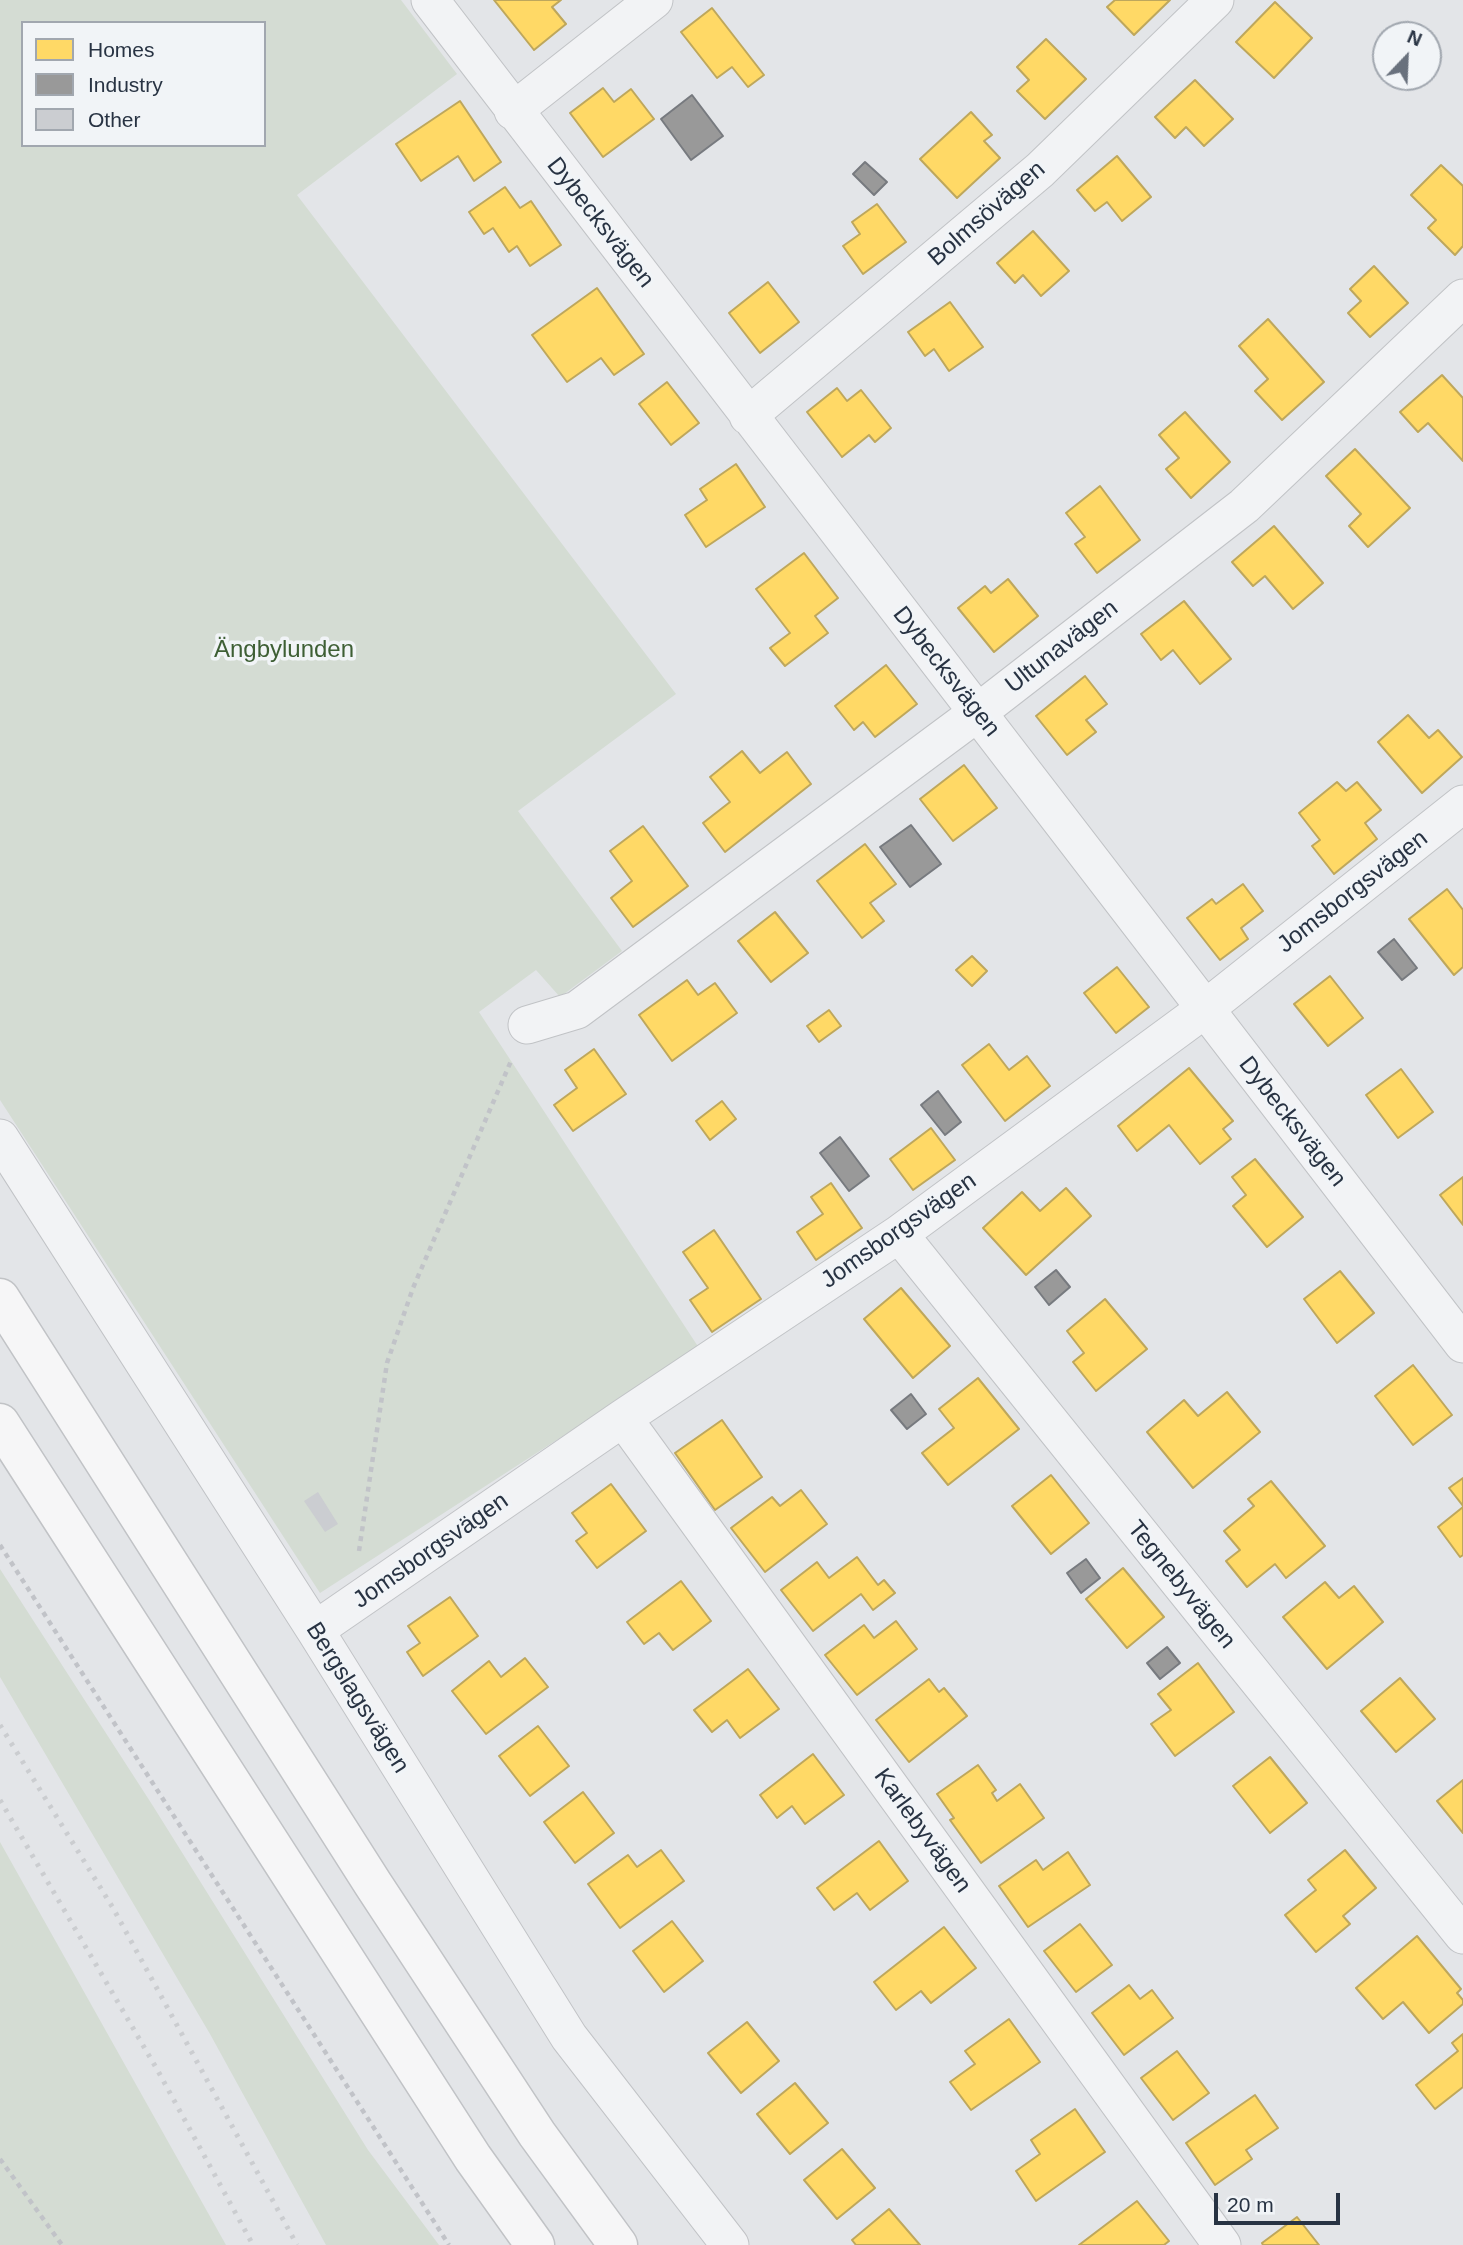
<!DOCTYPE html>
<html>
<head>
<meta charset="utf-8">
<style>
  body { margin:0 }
  #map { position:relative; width:1463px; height:2245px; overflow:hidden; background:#e3e5e8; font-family:Helvetica,sans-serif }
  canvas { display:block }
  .legend { position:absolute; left:21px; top:21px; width:245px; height:126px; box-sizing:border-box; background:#f1f4f7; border:2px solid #a1a7af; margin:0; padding:9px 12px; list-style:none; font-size:21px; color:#283343 }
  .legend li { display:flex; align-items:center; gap:14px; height:35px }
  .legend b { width:35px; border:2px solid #a1a7af }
  .north { position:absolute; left:1372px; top:21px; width:70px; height:70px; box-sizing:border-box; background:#f1f4f7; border:2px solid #a1a7af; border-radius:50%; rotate:23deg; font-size:19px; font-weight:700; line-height:28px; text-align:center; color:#283343 }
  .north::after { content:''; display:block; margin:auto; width:24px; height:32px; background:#69717d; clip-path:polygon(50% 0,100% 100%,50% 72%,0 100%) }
  .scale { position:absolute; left:1214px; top:2193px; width:126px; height:32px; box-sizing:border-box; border:4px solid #283343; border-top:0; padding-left:9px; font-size:21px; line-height:24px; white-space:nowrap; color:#283343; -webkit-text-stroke:5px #f1f4f7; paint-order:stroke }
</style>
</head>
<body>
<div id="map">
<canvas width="1463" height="2245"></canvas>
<ul class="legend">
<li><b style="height:19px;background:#ffd966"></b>Homes</li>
<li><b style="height:19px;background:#999"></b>Industry</li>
<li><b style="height:19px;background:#cbcdd1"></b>Other</li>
</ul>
<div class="north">N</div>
<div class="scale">20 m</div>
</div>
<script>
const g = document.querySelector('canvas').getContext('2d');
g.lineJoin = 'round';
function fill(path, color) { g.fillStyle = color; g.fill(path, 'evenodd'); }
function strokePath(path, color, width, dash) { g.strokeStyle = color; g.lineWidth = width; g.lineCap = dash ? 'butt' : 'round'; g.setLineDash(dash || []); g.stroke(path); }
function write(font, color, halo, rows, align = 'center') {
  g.font = font + ' Helvetica,sans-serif'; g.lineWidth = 7; g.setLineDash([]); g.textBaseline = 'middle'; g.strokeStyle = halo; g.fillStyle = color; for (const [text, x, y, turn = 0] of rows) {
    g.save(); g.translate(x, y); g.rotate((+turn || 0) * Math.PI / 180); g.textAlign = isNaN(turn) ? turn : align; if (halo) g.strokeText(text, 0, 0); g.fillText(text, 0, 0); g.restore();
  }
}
const green = new Path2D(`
  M0,0h401l56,74 -160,121 379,499 -158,117 104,140 -62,46 -24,-27 -57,42 220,336 -379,245 -320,-493zM23,23h241v122h-241z
  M0,1569l153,237 215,344 71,95h-113l-116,-211 -210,-357z
  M0,1842l226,403h-226z`);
const homes = new Path2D(`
  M494,0h67l-9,7 14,17 -32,26z
  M1115,0h55l-36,35 -27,-28z
  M1275,2l37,36 -38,40 -38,-36z
  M712,8l52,67 -16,12 -16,-20 -15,11 -36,-46z
  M1046,39l40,40 -41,40 -28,-28 12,-11 -12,-13z
  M1195,80l38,39 -29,27 -18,-19 -11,11 -20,-21z
  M603,88l11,14 17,-13 23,30 -51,38 -33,-44z
  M460,101l41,61 -27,19 -16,-25 -37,25 -25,-37z
  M971,112l21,23 -8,6 16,17 -43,40 -37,-39z
  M1117,156l34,41 -29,24 -15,-19 -12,9 -18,-21z
  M1441,165l22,21v60l-8,9 -27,-27 8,-8 -25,-25z
  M505,187l15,21 11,-7 30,44 -31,21 -13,-20 -8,6 -16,-24 -9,6 -15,-22z
  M877,204l29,38 -43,32 -20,-28 17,-12 -8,-12z
  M1033,231l36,40 -28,25 -18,-21 -8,8 -18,-20z
  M1374,266l34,37 -38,34 -22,-24 13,-12 -11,-12z
  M768,282l31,40 -39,31 -31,-40z
  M597,288l47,66 -30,21 -13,-17 -34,24 -35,-47z
  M950,302l33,45 -34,24 -15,-22 -9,7 -17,-24z
  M1268,319l56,63 -42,38 -27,-29 13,-12 -29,-33z
  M1442,375l21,23v63l-35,-38 -10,9 -18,-20z
  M667,382l32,41 -28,22 -32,-41z
  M837,388l10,13 14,-11 30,38 -16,14 -6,-7 -27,22 -35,-45z
  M1185,412l45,50 -39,36 -25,-29 13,-11 -20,-23z
  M1355,449l55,59 -42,39 -19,-21 12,-12 -35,-38z
  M736,464l29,43 -59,40 -21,-32 22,-15 -7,-11z
  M1100,486l40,54 -43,33 -22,-29 10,-7 -19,-24z
  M1274,526l49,57 -30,26 -28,-33 -12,10 -21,-24z
  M804,553l34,45 -23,18 13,17 -43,33 -15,-18 20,-15 -34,-44z
  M1008,579l30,37 -44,36 -36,-44 27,-22 6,7z
  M1184,601l47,58 -31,25 -27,-34 -12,10 -20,-26z
  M886,665l31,39 -42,33 -12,-15 -9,8 -19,-24z
  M1085,676l22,28 -21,16 10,12 -29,23 -31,-39z
  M1408,715l21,23 9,-8 24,27 -40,36 -44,-51z
  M742,751l18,22 27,-21 24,32 -86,68 -22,-29 27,-21 -20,-25z
  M964,765l33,43 -44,33 -33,-42z
  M1337,782l9,9 11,-9 24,28 -16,13 12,16 -43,35 -22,-28 8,-6 -21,-27z
  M643,826l45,60 -55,41 -22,-29 21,-17 -22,-30z
  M865,844l31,40 -26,19 14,18 -22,17 -45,-57z
  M1243,884l20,27 -22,17 7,11 -28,21 -33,-42 25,-19 4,5z
  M1447,889l16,21v57l-9,8 -45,-56z
  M775,912l33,41 -37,29 -33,-41z
  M972,956l15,15 -15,15 -16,-16z
  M1117,967l32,40 -33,26 -32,-40z
  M1330,976l33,42 -35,28 -34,-42z
  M687,980l11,15 17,-12 22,30 -65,48 -33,-46z
  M829,1010l12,16 -22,16 -12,-16z
  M989,1044l20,26 18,-14 23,30 -45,35 -43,-56z
  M594,1049l32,45 -53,37 -19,-26 23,-17 -12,-18z
  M1189,1068l44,53 -10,8 8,10 -31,25 -31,-39 -32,26 -19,-25z
  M1401,1069l32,43 -35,26 -32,-43z
  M722,1101l14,18 -26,21 -14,-19z
  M931,1128l24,32 -42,30 -23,-31z
  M1255,1159l48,58 -36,30 -34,-41 13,-11 -14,-18z
  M1463,1177v48l-23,-30z
  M831,1183l31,45 -46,32 -19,-28 26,-18 -12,-17z
  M1066,1188l25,28 -65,59 -43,-47 39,-36 18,19z
  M714,1230l47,69 -49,33 -22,-32 18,-12 -25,-36z
  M1340,1271l34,42 -37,30 -33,-44z
  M901,1288l49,58 -37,32 -49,-59z
  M1105,1299l42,50 -51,42 -23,-29 11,-9 -17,-22z
  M1413,1365l39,50 -39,30 -38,-49z
  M978,1378l41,51 -71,56 -26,-32 32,-25 -15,-19z
  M1227,1392l33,40 -67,56 -46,-56 37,-32 14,16z
  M722,1420l40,57 -47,33 -40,-57z
  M1051,1475l38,48 -38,31 -39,-48z
  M1463,1478v28l-14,-18z
  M1271,1481l54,65 -39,32 -11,-14 -28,23 -21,-26 14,-11 -16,-19 30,-25 -6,-7z
  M611,1484l35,47 -49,37 -21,-27 11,-8 -15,-20z
  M801,1490l26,34 -62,48 -34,-44 41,-31 8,9z
  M1463,1507v48l-3,2 -22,-30z
  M857,1557l21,28 6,-5 11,13 -22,17 -12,-16 -48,37 -32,-41 36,-28 12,16z
  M1123,1568l41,49 -37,31 -41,-49z
  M681,1581l30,40 -38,29 -14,-17 -15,11 -17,-22z
  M1325,1582l14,16 15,-12 29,36 -56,47 -44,-52z
  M450,1597l28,39 -55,40 -16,-24 13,-9 -12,-17z
  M896,1621l21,28 -60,46 -32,-40 39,-30 10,13z
  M525,1658l23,29 -62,47 -34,-43 37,-30 12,16z
  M1198,1663l36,49 -59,44 -24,-32 20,-14 -13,-16z
  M748,1669l31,40 -39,29 -13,-18 -15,12 -18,-22z
  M1400,1678l35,41 -39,33 -35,-41z
  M929,1679l10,13 5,-4 23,28 -58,46 -33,-42z
  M538,1726l31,40 -39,30 -31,-40z
  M813,1754l31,41 -39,29 -13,-18 -15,12 -17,-23z
  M1270,1757l37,46 -37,30 -37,-47z
  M978,1765l18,25 -4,3 5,8 23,-17 24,34 -63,45 -31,-43 4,-2 -17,-24z
  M1463,1780v53l-26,-32z
  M583,1792l31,41 -39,30 -31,-41z
  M879,1841l29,40 -38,29 -13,-17 -23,17 -17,-22z
  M661,1850l23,31 -64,47 -32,-44 40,-29 9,12z
  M1345,1850l31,38 -33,28 7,8 -34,28 -31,-37 31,-25 -8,-10z
  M1068,1852l22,33 -62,42 -29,-41 37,-26 7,10z
  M672,1921l31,40 -39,31 -31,-41z
  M1080,1924l32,41 -36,27 -32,-41z
  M944,1927l32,41 -45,35 -10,-12 -25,19 -22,-28z
  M1417,1936l44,53 -4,4 6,7v4l-34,29 -26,-31 -20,17 -27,-31z
  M1129,1985l11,14 12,-9 21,28 -49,37 -32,-42z
  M1009,2019l31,43 -69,48 -21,-28 25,-18 -10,-13z
  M747,2022l32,39 -38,32 -33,-40z
  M1463,2034v53l-28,22 -19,-24 42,-34 -6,-8z
  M1177,2051l32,42 -36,27 -32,-42z
  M795,2083l33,40 -38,31 -33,-40z
  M1255,2095l23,33 -32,22 6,9 -37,26 -29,-42z
  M1075,2109l30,43 -69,49 -20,-30 24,-17 -9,-14z
  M842,2149l33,39 -38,31 -33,-39z
  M1137,2201l32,40 -5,4h-85z
  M889,2209l31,36h-64l-4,-5z
  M1297,2217l22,28h-56l-1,-2z`);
const industry = new Path2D(`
  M692,95l31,41 -32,24 -30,-41z
  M865,162l22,20 -13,13 -21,-21z
  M911,825l30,39 -31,23 -30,-40z
  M1394,939l23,29 -15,12 -24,-28z
  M938,1091l23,31 -16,13 -24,-30z
  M840,1137l29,39 -20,15 -29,-38z
  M1056,1270l14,17 -21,18 -14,-18z
  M911,1394l15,20 -19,15 -16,-19z
  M1086,1559l14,19 -19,15 -14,-20z
  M1167,1647l13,16 -20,16 -13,-16z`);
const building = new Path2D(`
  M318,1492l20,32 -13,8 -21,-31z`);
const path = new Path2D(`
  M0,1545l449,700
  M359,1551l28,-188 26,-75 98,-227
  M0,2159l62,86`);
const minor = new Path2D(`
  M430,0l1033,1344
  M513,111l141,-111
  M748,416l292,-246 175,-170
  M527,1025l50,-15 400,-297 267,-207 219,-208
  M0,1138l315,492 254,407 161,208
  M899,1234l564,701
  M623,1418l599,827
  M315,1630l308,-212 276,-184 306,-225 258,-205`);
const secondary = new Path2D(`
  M0,1298l373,586 164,250 81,111
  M0,1423l473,735 62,87`);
const rail = new Path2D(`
  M0,1725l113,183 184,337
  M0,1800l158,271 95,174`);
const streetNames = [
  ["Bolmsövägen",987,214,-41],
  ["Dybecksvägen",600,223,52],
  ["Ultunavägen",1062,647,-38],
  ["Dybecksvägen",946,672,52],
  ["Jomsborgsvägen",1353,892,-38],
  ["Dybecksvägen",1292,1122,52],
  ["Jomsborgsvägen",899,1231,-35],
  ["Jomsborgsvägen",431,1551,-35],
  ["Tegnebyvägen",1181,1585,51],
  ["Bergslagsvägen",357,1698,58],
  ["Karlebyvägen",922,1831,54]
];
const parkNames = [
  ["Ängbylunden",284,650]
];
fill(green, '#d4dcd3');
fill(homes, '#ffd966');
strokePath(homes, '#bea75c', 2);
fill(industry, '#999');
strokePath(industry, '#777a7f', 2);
fill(building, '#cbcdd1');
strokePath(minor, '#c1c3c6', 39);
strokePath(secondary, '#c1c3c6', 41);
strokePath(path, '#c1c3c8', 4.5, [5, 5]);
strokePath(minor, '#f2f3f5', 37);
strokePath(secondary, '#f6f6f7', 38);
strokePath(rail, '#cbcdd0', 5, [3.5, 7]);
write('24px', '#283343', '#f1f4f7', streetNames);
write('24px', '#3e5f35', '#f1f4f7', parkNames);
</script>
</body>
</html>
